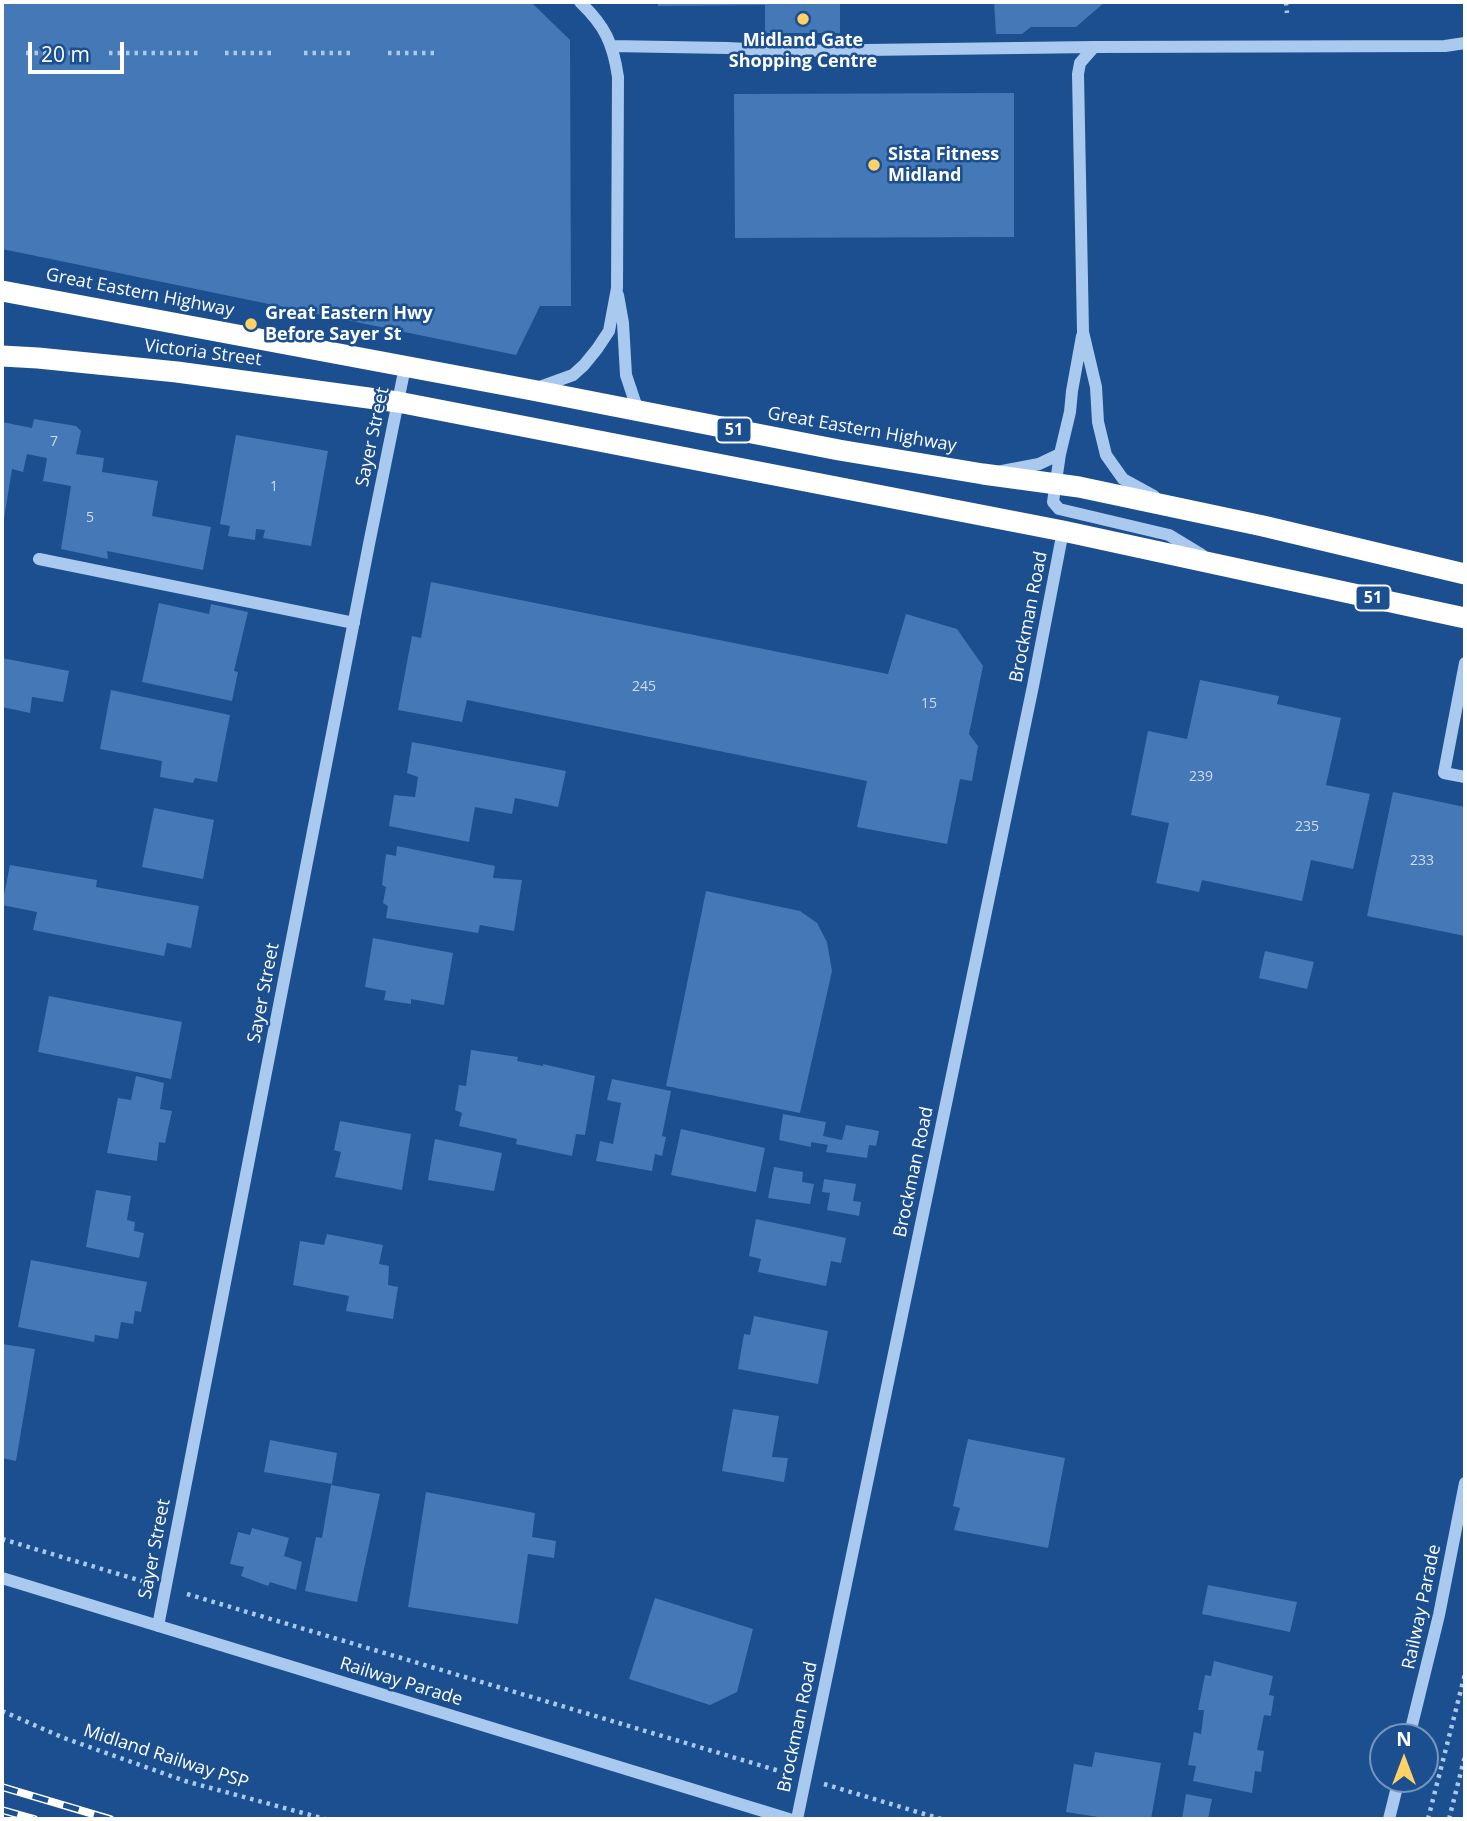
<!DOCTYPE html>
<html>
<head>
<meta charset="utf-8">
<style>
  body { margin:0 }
  #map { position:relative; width:1467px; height:1821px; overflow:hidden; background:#1b4f8f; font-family:"Open Sans",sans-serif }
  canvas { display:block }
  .frame { position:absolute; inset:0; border:4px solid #fff; pointer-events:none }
  .north { position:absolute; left:1369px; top:1723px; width:70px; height:70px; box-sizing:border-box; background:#1b4f8f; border:2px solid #7695bc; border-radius:50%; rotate:0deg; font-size:19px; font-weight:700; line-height:28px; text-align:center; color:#fff }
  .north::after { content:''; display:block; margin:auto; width:24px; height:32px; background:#ffd166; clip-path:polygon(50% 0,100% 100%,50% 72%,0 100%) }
  .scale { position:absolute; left:28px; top:42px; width:96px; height:32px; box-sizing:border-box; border:4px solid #fff; border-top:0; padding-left:9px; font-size:21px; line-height:24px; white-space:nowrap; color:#fff; -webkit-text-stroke:5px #1b4f8f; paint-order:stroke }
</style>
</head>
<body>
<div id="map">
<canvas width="1467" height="1821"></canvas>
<div class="frame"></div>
<div class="north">N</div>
<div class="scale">20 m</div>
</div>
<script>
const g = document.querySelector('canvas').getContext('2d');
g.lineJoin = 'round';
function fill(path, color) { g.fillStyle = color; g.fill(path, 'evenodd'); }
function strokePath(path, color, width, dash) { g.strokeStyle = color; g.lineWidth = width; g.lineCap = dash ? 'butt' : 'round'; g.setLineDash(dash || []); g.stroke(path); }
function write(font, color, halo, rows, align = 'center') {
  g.font = font + ' "Open Sans",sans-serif'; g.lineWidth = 5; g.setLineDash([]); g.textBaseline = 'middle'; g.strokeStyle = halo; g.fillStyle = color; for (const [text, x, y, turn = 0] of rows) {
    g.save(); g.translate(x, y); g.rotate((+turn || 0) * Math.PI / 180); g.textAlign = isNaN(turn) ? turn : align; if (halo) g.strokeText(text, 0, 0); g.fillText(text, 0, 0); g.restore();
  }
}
const building = new Path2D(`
  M2,2h529l39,38 1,266h-31l-24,49 -514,-106z
  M658,2h182v31h-75v-28l-107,1z
  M994,2h111l-29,25h-45l-9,7h-26z
  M1014,93v144l-279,1 -1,-144z
  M34,419l42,7 5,5 -5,23 28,4 -2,14 56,9 -6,35 59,11 -8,43 -96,-19 1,8 -47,-10 10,-63 -28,-5 4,-23 -20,-4 -4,18 -11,-3 -9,56 -1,-1v-102l30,6z
  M236,435l92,16 -17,95 -48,-8 2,-8 -9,-1 -1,11 -27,-4 2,-10 -10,-2z
  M431,582l457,92 18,-60 51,15 26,37 -14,68 9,12 -6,35 -12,-2 -13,65 -90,-17 10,-46 -400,-81 -5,22 -64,-12 14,-74 9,2z
  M159,603l50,11 2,-10 37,8 -14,59 4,1 -6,29 -90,-19z
  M2,658l67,13 -6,31 -31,-5 -2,16 -28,-6z
  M1200,680l79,16 -2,8 64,14 -15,67 44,9 -17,75 -42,-9 -9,41 -100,-21 -3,12 -43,-9 13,-60 -38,-8 17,-84 39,8z
  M111,690l119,25 -13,67 -22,-4 -2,5 -33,-6 2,-16 -62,-12z
  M412,742l154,29 -8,36 -43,-9 -3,16 -37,-7 -6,35 -80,-16 5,-31 21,2 3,-20 -11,-4z
  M1393,792l72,15v129l-98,-20z
  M154,808l60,12 -11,59 -61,-12z
  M397,846l98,20 -2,12 29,2 -8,51 -34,-6 -2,8 -92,-15 2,-12 -5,-3 3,-16 -4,-2 4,-31 10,2z
  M10,865l87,15 -1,7 103,19 -8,42 -24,-5 -3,13 -131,-26 4,-18 -35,-7z
  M706,891l94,20 17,12 10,19 5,29 -32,142 -134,-27z
  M373,938l80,15 -9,52 -33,-6v5l-27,-4 2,-9 -21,-4z
  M1265,951l49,11 -7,27 -48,-11z
  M49,996l133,26 -11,57 -133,-27z
  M471,1050l47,7 -1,4 26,5v-2l52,12 -10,59 -9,-1 -4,22 -56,-12 1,-5 -58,-13 3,-13 -7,-3 4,-25 7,1z
  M136,1076l28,7 -4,26 12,2 -7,32 -6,-1 -2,19 -50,-8 11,-55 13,2z
  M612,1079l59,12 -9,45 4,1 -4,19 -7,-2 -3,17 -56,-10 4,-20 13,3 8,-41 -14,-3z
  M783,1114l43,8 -3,14 19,4 4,-15 33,6 -3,15 -7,-1 -2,13 -41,-6 2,-7 -17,-3v5l-32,-7z
  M340,1121l71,13 -9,56 -67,-13 6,-25 -7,-2z
  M681,1129l84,19 -9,44 -85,-17z
  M435,1139l67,14 -8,38 -66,-11z
  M774,1167l29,5 -1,10 12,2 -4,20 -42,-6z
  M824,1179l32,5 -3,17 8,1 -2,14 -32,-6 3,-17 -8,-1z
  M96,1190l35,6 -4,24 8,2 -1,9 10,2 -5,25 -53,-11z
  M756,1219l90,19 -5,25 -10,-2 -5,25 -68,-14 3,-13 -12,-3z
  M327,1234l56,11 -4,19 10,2 -1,19 10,2 -5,32 -47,-8 3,-15 -56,-11 7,-44 24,4z
  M31,1260l116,22 -6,30 -6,-1 -2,13 -12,-2 -3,17 -23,-4 -1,7 -76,-15z
  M754,1316l74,15 -10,53 -80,-15 6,-35 6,1z
  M2,1344l33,5 -19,112 -14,-3z
  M733,1409l46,7 -7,41 16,1 -4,24 -62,-11z
  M968,1439l97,19 -17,90 -94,-18 6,-22 -7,-2z
  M270,1440l67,13 -5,31 -68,-12z
  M331,1485l49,9 -23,108 -52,-11 11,-54 6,1z
  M426,1492l109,21 -3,24 24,4 -2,17 -26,-4 -10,70 -110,-17z
  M252,1528l37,10 -5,18 18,6 -6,28 -26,-8 -2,4 -27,-10 3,-9 -14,-3 8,-32 12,3z
  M1208,1585l89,17 -7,30 -88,-18z
  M655,1598l98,31 -16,63 -27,13 -81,-26z
  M1214,1661l59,15 -4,19 5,1 -3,20 -7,-1 -7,35 7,1 -3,21 -6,-1 -3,22 -59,-12 3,-15 -8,-1 6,-33 7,2 3,-24h-6l7,-35 6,1z
  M1095,1752l66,11 -10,56h-40l-45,-7 8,-48 18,3z
  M1186,1794l26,5 -4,20h-26z`);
const path = new Path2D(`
  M1286,2l1,11
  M26,53h54
  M109,53h89
  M225,53h50
  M304,53h51
  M388,53h46
  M2,1539l143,43
  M187,1594l599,179
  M2,1711l62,27 121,43 140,38
  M824,1784l117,35
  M1428,1819l37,-145
  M1449,1819l16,-63`);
const minor = new Path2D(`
  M611,46l116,2 62,3 305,-4
  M618,295l5,28 3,52 12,36
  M537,388l36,-13 11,-10 13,-16 12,-18 8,-43 1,-211c-5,-34 -13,-51 -38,-75
  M1060,454l-7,48 6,7 110,26 33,20
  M1002,471l37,-7 21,-10 10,-42 2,-21 10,-55
  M1154,496l-31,-17 -17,-24 -8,-33 -2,-35 -13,-55 -5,-258 2,-11 14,-16 351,-1 20,-3
  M39,559l315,64
  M1465,663l-21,110 21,4
  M2,1578l787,241
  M158,1626l211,-1082 36,-177
  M1409,1737l30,-122 26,-132
  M797,1819l236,-1133 30,-155
  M1389,1819l10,-40`);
const highway = new Path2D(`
  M2,291l530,99 307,60 144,24 96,13 184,39 202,48
  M2,356l36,2 139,14 221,30 665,129 402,87`);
const rail = new Path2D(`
  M2,1787l108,32
  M2,1810l32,9`);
const markers = [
  [803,19,7,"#ffd166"],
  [874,165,7,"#ffd166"],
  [251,324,7,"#ffd166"]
];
const numberNames = [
  ["7",54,442],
  ["1",274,487],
  ["5",90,518],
  ["245",644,687],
  ["15",929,704],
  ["239",1201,777],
  ["235",1307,827],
  ["233",1422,861]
];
const shields = [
  [734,430,35],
  [1373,598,35]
];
const shieldNames = [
  ["51",734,430],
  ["51",1373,598]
];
const poiNames = [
  ["Midland Gate",803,41,"center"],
  ["Shopping Centre",803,62,"center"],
  ["Sista Fitness",888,155],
  ["Midland",888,176],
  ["Great Eastern Hwy",265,314],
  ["Before Sayer St",265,335]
];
const streetNames = [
  ["Great Eastern Highway",140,293,11],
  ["Victoria Street",203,353,7],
  ["Great Eastern Highway",862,430,10],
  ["Sayer Street",373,437,-78],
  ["Brockman Road",1029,617,-79],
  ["Sayer Street",264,993,-79],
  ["Brockman Road",914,1172,-78],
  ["Sayer Street",155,1549,-79],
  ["Railway Parade",1422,1607,-78],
  ["Railway Parade",401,1682,17],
  ["Brockman Road",798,1727,-78],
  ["Midland Railway PSP",166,1757,18]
];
fill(building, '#4478b7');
strokePath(path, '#a9c9ee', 4.5, [3.5, 5]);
strokePath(minor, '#a9c9ee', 12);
strokePath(highway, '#fff', 21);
strokePath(rail, '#fff', 8);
strokePath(rail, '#1b4f8f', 5, [16]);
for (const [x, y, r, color] of markers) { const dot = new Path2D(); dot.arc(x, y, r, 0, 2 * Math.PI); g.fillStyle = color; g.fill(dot); strokePath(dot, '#1b4f8f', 2.5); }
write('14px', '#d0dded', null, numberNames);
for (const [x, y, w] of shields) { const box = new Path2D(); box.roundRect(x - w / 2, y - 12.5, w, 25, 5); g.fillStyle = '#1b4f8f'; g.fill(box); strokePath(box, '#fff', 2); }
write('bold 16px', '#fff', null, shieldNames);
write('bold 18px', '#fff', '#1b4f8f', poiNames, 'left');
write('18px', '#fff', '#1b4f8f', streetNames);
</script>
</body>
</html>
